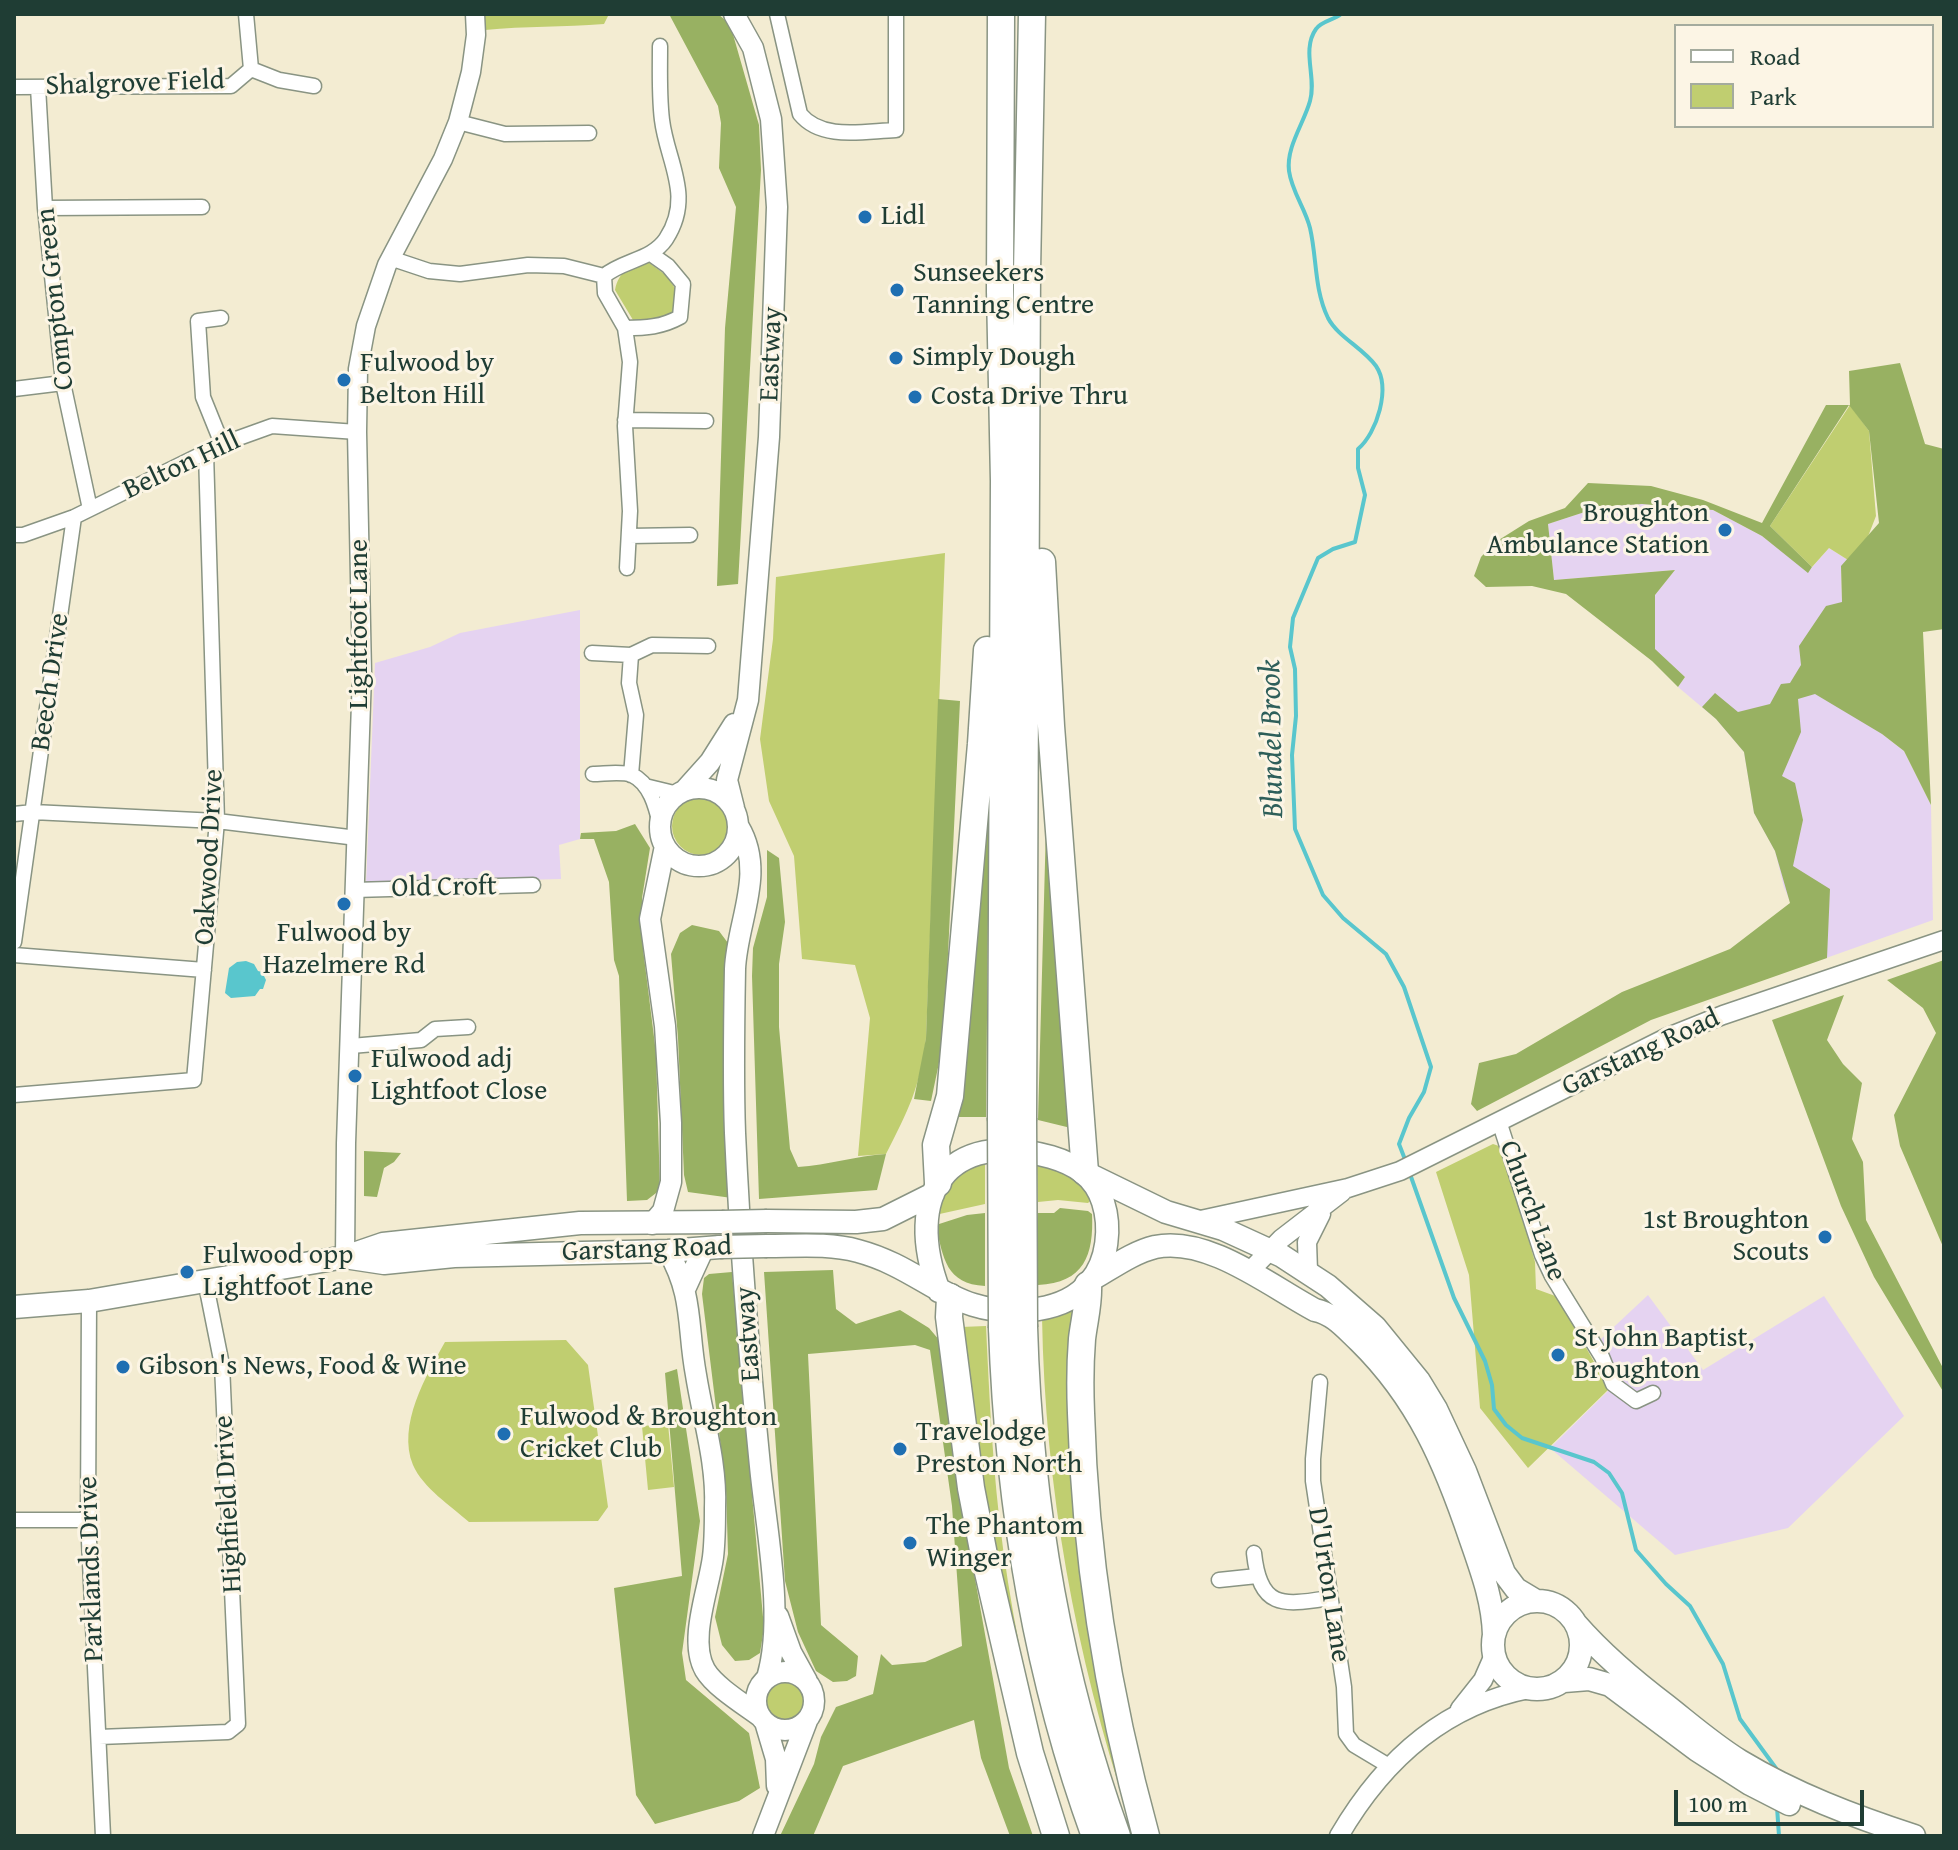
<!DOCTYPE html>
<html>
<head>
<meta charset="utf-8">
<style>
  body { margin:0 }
  #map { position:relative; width:1958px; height:1850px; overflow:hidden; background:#f3ecd2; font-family:"Gentium Book Plus",serif }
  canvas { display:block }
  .frame { position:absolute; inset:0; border:16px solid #1f3d34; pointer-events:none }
  .legend { position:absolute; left:1674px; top:24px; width:260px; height:104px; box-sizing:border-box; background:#fcf5e5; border:2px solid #a4ab9e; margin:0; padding:10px 14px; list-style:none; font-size:24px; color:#1f3d34 }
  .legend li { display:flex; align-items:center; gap:16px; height:40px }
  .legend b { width:40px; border:2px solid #a4ab9e }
  .scale { position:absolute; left:1674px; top:1790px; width:190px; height:36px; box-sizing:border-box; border:4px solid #1f3d34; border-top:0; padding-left:10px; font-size:24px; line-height:28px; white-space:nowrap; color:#1f3d34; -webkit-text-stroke:6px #fcf5e5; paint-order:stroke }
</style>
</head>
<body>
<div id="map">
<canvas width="1958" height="1850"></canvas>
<div class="frame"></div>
<ul class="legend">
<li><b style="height:10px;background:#fff"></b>Road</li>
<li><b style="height:22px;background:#c0ce70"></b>Park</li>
</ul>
<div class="scale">100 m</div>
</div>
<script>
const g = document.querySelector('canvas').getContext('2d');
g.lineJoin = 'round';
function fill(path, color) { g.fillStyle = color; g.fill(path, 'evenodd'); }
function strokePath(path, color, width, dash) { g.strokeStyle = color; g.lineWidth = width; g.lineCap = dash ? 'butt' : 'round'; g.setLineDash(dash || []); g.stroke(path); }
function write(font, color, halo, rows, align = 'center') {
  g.font = font + ' "Gentium Book Plus",serif'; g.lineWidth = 6; g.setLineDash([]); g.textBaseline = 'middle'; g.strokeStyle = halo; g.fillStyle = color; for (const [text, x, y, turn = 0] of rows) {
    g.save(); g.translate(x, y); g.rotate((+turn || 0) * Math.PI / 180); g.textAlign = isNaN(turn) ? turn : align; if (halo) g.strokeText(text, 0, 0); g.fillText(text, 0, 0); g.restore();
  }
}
const built = new Path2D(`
  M1642,504l71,6 49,26 46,36 21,-24 19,12 -7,7 1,35 40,132 22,17 27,54 2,115 -118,42 -31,-75 -9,-36 -21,-38 -10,-61 -28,-33 -38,-32 7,-10 -30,-27v-55l20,-25 -121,10 -6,-56 52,-17z
  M580,610v229l-21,6 2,34 -195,5 9,-221 55,-16 30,-14z
  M1648,1295l55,75 121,-74 80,120 -116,112 -113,27 -125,-107 59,-58 -8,-51z`);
const green = new Path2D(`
  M487,14h122l-5,10c-40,3 -79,2 -119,6l-1,-15z
  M648,262l19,14 11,17 -2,17c-15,13 -25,13 -43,10l-18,-30c4,-20 15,-23 33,-28z
  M1850,405l19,26 7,85 -9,23 -19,21 -19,-12 -17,19 -42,-41z
  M945,553l-19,485c-6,50 -18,73 -40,116l-28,2 12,-138 -15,-53 -53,-6 -8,-103 -25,-55 -9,-62 13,-100 3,-62z
  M672 826a29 29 0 1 1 58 0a29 29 0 1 1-58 0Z
  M1493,1144l9,3 2,5 31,110 1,27 22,8 51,92 -81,79 -48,-60 -11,-133 -33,-103z
  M985,1163v41l-50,11 11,-37z
  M1037,1163l42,14 12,23 -3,3 -30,-3 -20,2z
  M1084,1307l-4,13 49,497c-54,-163 -84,-328 -87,-500z
  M986,1326c3,64 6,127 13,190 10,88 28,174 51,260l-7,-20 -59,-250 -23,-179z
  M566,1340l22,25 20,142 -10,14 -129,1c-18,-16 -46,-34 -56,-57 -16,-40 13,-89 32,-123z
  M668,1424l6,63 -26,3 -6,-64z
  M766 1701a19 19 0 1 1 38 0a19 19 0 1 1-38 0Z`);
const forest = new Path2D(`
  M669,14h49l12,10 29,101 2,45 -23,414 -21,2 8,-258 11,-121 -17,-39 2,-45 -3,-17z
  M1900,363l25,81 19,5v180l-21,3 8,173 -27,-54 -22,-17 -67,-40 -17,5 3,33 -19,44 13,7 8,37 -10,46 37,23 -3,69 -176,62 -174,91 -6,-7 8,-41 37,-9 106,-62 108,-43 60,-46 -15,-52 -21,-38 -10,-61 -28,-33 -14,-12 13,-14 23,19 32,-8 11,-20 9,-1 11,-18 -2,-19 27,-40 16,-4 -1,-36 38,-43 -10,-92 -20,-26 -79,121 42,41 -4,6 -46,-37 -49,-26 -71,-6 -42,3 -52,17 6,56 121,-10 -20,25v54l30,28 -7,10 -26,-26 -86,-67 -34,-8 -46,1 -12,-11 7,-19 13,-14 35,-22 36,-13 23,-25 63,3 52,14 59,23 64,-118h24l-1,-34z
  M938,699l22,2 -16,338 -13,62 -17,-2 12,-61z
  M990,718l-4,399h-31z
  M1047,789l28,340 -37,-9z
  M635,824l15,24 -8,50 1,51 13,104 4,137 -13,10 -20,1 -8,-225 -5,-16 -5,-78 -15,-43h-14l1,-6 35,-2z
  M767,850l12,8 6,64 -6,42v63l11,122 8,18c30,-2 58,-11 88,-13l-9,36 -118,9 -7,-223 1,-28 14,-51z
  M692,925l27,6 9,12 -3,24 7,231 -44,-6 -4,-17 -6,-137 -7,-84 9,-21z
  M1944,960v289l-44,-103 -6,-31 42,-82 -13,-25 -36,-28z
  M1844,995l-17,45 16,24 19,19 -10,56 11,23 3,58 78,150v23l-70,-116 -33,-71 -69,-186z
  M364,1151l37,2 -7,9 -10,6 -7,29 -13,-1z
  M1060,1208l28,3 4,3c2,41 -8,69 -54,71v-72h16z
  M985,1213v73c-39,-2 -42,-28 -49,-61l31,-10z
  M833,1270l3,39 20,15 44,-14 29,18 11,13 22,165 47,262 24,68h-23l-29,-78 -7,-38 -131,46 -30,70h-33l34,-72 7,-27 15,-30 37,-13 8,-40 11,11 33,-3 37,-16 -10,-140 -22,-156 -15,-5 -107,9 13,271 37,31 -2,20 -9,5 -14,1 -17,-11 -18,-39 -13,-51 -21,-309z
  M732,1272l32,356 -4,25 -11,7 -14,1 -13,-16 -7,-28 13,-63 -2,-65 -24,-195 2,-16 5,-4z
  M677,1369l23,152 -18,132 4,27 63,53 11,55 -21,13 -84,23 -19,-29 -22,-207 68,-12 -17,-203z`);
const water = new Path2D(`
  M246,961l8,3 4,7 4,1 4,8 -3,9h-3l-5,7 -24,2 -6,-5 4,-25 8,-6z`);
const stream = new Path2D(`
  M1341,14c-7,6 -20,7 -25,15 -15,21 1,49 -6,72 -6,22 -24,46 -21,70 3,21 16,37 21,57 7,30 4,61 18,90 10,19 35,30 48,48 15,22 1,67 -18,83v19l7,27 -10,47 -22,7 -15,9 -25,60 -3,29 5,22 1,47 -4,39 3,74 28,66 20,23 43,36 18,33 27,80 -7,25 -15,26 -10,26 7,18
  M1410,1174l44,124 31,63 7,24 2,24 12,16 16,13 72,24 15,11 13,20 14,57 30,34 24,22 33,58 17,55 38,52
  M1777,1807l2,29`);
const minor = new Path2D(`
  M246,14l5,55
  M777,14l23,100c22,27 64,17 96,16v-116
  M251,69l28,11 35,6
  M14,87l217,-1 20,-17
  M38,87l7,121 18,175 27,126
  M458,122l47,12 84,-1
  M45,208l157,-1
  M390,258l39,13 31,3 68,-9 36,1 40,10
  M221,318l-23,3 5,76 19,47
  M625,328c21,0 37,-1 55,-11l3,-33 -15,-18 -17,-12
  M14,389l49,-6
  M625,420l81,1
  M14,535h9l51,-18 148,-73 50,-18 85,6
  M629,536l61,-1
  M627,568l3,-57 -5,-85 5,-64 -5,-34 -20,-35 -1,-17c19,-16 48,-16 62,-37 28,-43 1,-77 -4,-119 -3,-24 -2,-49 -2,-74
  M592,653l39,2
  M593,774c11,0 29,-3 39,1 18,8 24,32 28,49
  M631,775l5,-60 -7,-32 2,-28 21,-10 56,1
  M645,786l33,8
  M14,814l19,-2 184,9 140,17
  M354,890l179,-5
  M14,942l60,-425
  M14,955l190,15
  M351,1046l70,-6 14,-11 33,-2
  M14,1095l180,-15 23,-259 -11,-368
  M1499,1121l43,134 10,21 50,81 11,27 23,17 17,-8
  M89,1301l-1,219 15,316
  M1320,1382l-7,77v22l31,206 2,47 8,11 35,21
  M14,1520h74
  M1254,1553c6,57 29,52 76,45
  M1219,1580l38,-4
  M99,1737l129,-5 10,-8 -16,-359 -17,-85`);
const tertiary = new Path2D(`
  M1196,1221l152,-33 52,-17 268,-134 55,-22 221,-75
  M345,1257l1,-114 16,-469 -5,-242 1,-63 8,-43 21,-61 56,-106 15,-37 13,-50 5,-37 -1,-21
  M1308,1271l-1,-29 14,-28
  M1249,1272l32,-33 61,-47
  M1460,1709l23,-29 11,-25
  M1339,1836c43,-74 103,-130 190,-147`);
const secondary = new Path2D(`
  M660 827a39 39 0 1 1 78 0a39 39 0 1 1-78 0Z
  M684,791l26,-29 24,-38
  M734,808l-7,-28 21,-80 21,-263 8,-230 -6,-88 -18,-71 -19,-34
  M739,827c27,46 -2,94 -4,142 -1,54 -2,110 0,164 5,111 14,223 25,333 6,63 25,152 7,212
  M652,1224l11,-13 8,-29v-59l-6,-97 -15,-107 15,-73
  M668,1251c26,45 19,76 28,124 7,44 21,88 19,133 0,16 0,33 -2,49 -4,32 -25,83 -8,113 10,17 40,35 56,47
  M686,1287l17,-37
  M778,1616l13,36 16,29
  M756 1701a29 29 0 1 1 58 0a29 29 0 1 1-58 0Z
  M765,1722l11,37 1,27
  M763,1836l44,-115`);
const primary = new Path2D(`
  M1088,1174l78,38 57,17 59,27 46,30 47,41 44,54 17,28 29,62 39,102 12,16 20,12
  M1094,1278c19,-11 40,-26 61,-31 53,-11 115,39 160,63 19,4 30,18 44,31 59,58 86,122 112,199 11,32 22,61 23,95
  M1493 1645a44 44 0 1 1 88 0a44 44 0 1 1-88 0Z
  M1576,1624c27,31 58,57 91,82 24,19 47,39 73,55 55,33 113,55 174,75
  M1564,1681l25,-2 21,6 87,65 53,34 39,20`);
const trunk = new Path2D(`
  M767,1221l89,1 27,-3 50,-25
  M767,1246c30,0 62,-3 91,5 71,19 95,70 180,58 19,-3 39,-11 52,-27 18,-21 21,-55 13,-80 -8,-26 -28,-38 -52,-45 -105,-29 -148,39 -112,134
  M351,1258l33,5 70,-7 214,-5 52,-4
  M14,1307l75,-6 256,-44 38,-13 197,-21 142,-1`);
const motorway = new Path2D(`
  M1001,14l-1,277 4,190 -3,637
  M1042,562l9,164 34,446
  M1023,1118l4,-847 5,-257
  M938,1183l-2,-38 14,-49 31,-352 6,-94
  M1088,1285c1,19 -4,36 -6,54 -2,25 -2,50 -1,74 4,143 27,285 65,423
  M950,1297l-1,20 22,171 13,67 46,198 26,83
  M1024,1327c5,173 34,346 93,509
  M1002,1328c6,172 34,346 93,508`);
const trunkBridge = new Path2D(`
  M722,1222l45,-1
  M720,1247l47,-1`);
const motorwayBridge = new Path2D(`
  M1001,1118l1,210
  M1023,1118l1,209`);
const markers = [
  [865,217,8,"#1f6fb2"],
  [897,290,8,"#1f6fb2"],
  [896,358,8,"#1f6fb2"],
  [344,380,8,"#1f6fb2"],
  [915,397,8,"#1f6fb2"],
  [1725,530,8,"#1f6fb2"],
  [344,904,8,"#1f6fb2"],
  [355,1076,8,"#1f6fb2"],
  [1825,1237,8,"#1f6fb2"],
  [187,1272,8,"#1f6fb2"],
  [1558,1355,8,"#1f6fb2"],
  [123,1367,8,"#1f6fb2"],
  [504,1434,8,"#1f6fb2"],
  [900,1449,8,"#1f6fb2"],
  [910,1543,8,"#1f6fb2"]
];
const streetNames = [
  ["Shalgrove Field",135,84,-2],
  ["Compton Green",56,299,-96],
  ["Eastway",772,354,-88],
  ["Belton Hill",182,466,-25],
  ["Lightfoot Lane",360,624,-90],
  ["Beech Drive",51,682,-82],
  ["Oakwood Drive",210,857,-87],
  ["Old Croft",444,888,-1],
  ["Garstang Road",1641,1053,-25],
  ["Church Lane",1532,1211,70],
  ["Garstang Road",647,1250,-2],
  ["Eastway",749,1334,-94],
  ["Highfield Drive",229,1504,-93],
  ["Parklands Drive",92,1569,-92],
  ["D'Urton Lane",1328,1585,81]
];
const poiNames = [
  ["Lidl",881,217],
  ["Sunseekers",913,274],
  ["Tanning Centre",913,306],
  ["Simply Dough",912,358],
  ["Fulwood by",360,364],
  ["Belton Hill",360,396],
  ["Costa Drive Thru",931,397],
  ["Broughton",1709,514,"right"],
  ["Ambulance Station",1709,546,"right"],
  ["Fulwood by",344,934,"center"],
  ["Hazelmere Rd",344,966,"center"],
  ["Fulwood adj",371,1060],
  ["Lightfoot Close",371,1092],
  ["1st Broughton",1809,1221,"right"],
  ["Scouts",1809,1253,"right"],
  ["Fulwood opp",203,1256],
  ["Lightfoot Lane",203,1288],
  ["St John Baptist,",1574,1339],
  ["Broughton",1574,1371],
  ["Gibson's News, Food & Wine",139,1367],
  ["Fulwood & Broughton",520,1418],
  ["Cricket Club",520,1450],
  ["Travelodge",916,1433],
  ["Preston North",916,1465],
  ["The Phantom",926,1527],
  ["Winger",926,1559]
];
const waterNames = [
  ["Blundel Brook",1273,739,-91]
];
fill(built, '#e5d3f1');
fill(green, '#c0ce70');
fill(forest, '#98b162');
fill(water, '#59c6cd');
strokePath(stream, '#59c6cd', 4);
strokePath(minor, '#899483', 17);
strokePath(tertiary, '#899483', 21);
strokePath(secondary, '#899483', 23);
strokePath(primary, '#899483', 25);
strokePath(trunk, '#899483', 25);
strokePath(motorway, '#899483', 29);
strokePath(minor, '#fff', 14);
strokePath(tertiary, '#fff', 18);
strokePath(secondary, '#fff', 20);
strokePath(primary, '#fff', 22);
strokePath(trunk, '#fff', 22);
strokePath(motorway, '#fff', 26);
strokePath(trunkBridge, '#899483', 25, []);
strokePath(motorwayBridge, '#899483', 29, []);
strokePath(trunkBridge, '#fff', 22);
strokePath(motorwayBridge, '#fff', 26);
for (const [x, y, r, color] of markers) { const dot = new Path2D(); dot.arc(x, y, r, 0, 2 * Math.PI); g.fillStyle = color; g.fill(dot); strokePath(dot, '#fcf5e5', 3); }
write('28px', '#1f3d34', '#fcf5e5', streetNames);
write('28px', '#1f3d34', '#fcf5e5', poiNames, 'left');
write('italic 30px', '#2e5f5a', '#fcf5e5', waterNames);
</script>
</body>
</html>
